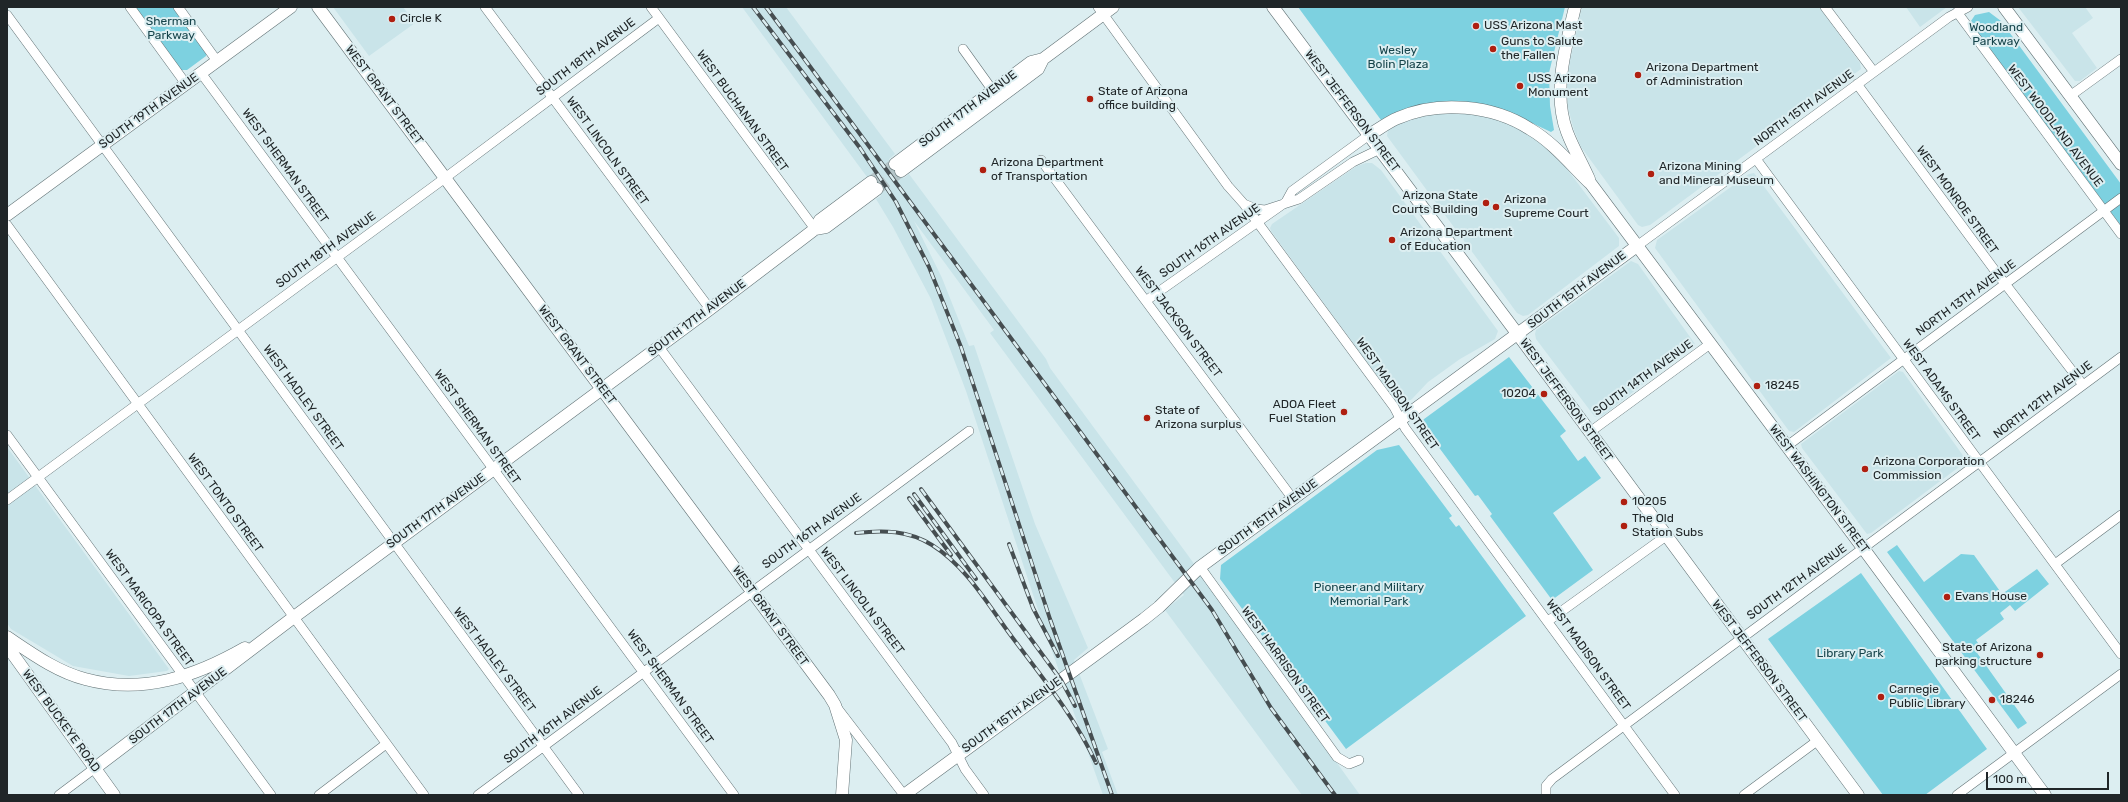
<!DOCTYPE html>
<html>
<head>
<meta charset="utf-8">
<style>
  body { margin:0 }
  #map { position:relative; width:2128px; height:802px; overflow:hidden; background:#dceef1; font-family:Rubik,sans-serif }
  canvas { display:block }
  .frame { position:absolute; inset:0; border:8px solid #202628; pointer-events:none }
  .scale { position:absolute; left:1986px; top:772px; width:123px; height:18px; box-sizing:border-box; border:2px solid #202628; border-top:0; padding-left:5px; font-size:12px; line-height:14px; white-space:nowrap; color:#202628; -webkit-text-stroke:3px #dceef1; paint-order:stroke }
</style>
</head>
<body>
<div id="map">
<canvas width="2128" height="802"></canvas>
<div class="frame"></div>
<div class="scale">100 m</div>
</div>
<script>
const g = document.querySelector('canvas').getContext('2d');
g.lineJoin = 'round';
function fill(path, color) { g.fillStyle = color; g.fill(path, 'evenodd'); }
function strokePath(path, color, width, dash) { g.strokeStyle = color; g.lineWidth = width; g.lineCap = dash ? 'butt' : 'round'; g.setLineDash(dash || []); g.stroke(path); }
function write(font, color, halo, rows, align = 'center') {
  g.font = font + ' Rubik,sans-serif'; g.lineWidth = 4; g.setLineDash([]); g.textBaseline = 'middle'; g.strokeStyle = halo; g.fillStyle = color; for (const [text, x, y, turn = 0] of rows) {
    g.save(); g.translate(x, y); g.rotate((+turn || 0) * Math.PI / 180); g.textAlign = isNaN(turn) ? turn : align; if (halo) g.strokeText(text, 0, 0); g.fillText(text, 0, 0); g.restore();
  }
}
const built = new Path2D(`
  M333,7h70l12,16 -46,33z
  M742,7h44l109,147 -6,5 15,19 5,-4 137,185 4,9 137,186 173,241h-58l-137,-185 19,-15 -194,-262 4,-3 -80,-109 28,57 27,68 5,-1 61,179 53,124 -14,12 34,89 -6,3 16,43h-15l-56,-158 -81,-246 -35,-92 -38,-72 -17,-28 5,-3z
  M1582,7h237l41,56 1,6 -211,156 -8,2 -4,-2 -57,-78 -7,-17 -6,-22 -1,-23 3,-24z
  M1906,7h41l-27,20z
  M2018,7h67l8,11 -21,15 25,35 -17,13h-5z
  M1434,113h30l30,5 26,10 20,14 27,27 52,69v8l-91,69 -5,1 -6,-3 -130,-177 1,-7 16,-8z
  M1366,163h6l9,7 117,161 -3,8 -35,20 -32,23 -16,17 -9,6 -6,-2 -126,-172 -1,-3 2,-4 85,-58z
  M1754,173l137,185 -97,74 -5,-1 -134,-183 2,-8 92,-66z
  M1631,261l7,3 57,80 -93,72 -7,1 -59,-78 -1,-5 1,-4z
  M1899,371l4,1 64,89 -96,72 -4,1 -65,-86 -1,-4z
  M7,447l162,222 -2,2 -38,5 -56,-10 -62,-37 -4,-6z`);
const green = new Path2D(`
  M135,7h40l32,46 -1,3 -19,14h-6z
  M1298,7h267l-16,66 1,33 4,24 -3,2 -49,-23 -108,4 -13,7z
  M1989,12l12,9 120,163v42l-149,-201 -1,-4 4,-6z
  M1509,357l57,74 -6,5 18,25 7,-5 16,22 -48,35 40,57 -41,30 -62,-84 2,-2 -14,-19 -3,1 -55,-74z
  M1399,445l53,71 -3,2 7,9 3,-2 67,91 -180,133 -126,-170 1,-14 156,-115z
  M1897,545l27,37 37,-28 13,1 28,39 35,-25 12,15 -34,27 -5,-6 -10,8 4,6 -28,21 4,6 -5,4 52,73 -9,6 -131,-177z
  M1861,573l126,176 -62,46h-42l-115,-156z`);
const majorTunnel = new Path2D(`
  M871,182l24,-18
  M877,189l24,-18`);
const minor = new Path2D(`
  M130,7l56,77
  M178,7l39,54
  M485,7l225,302
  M651,7l164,222
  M1098,7l130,179 16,18 150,203 11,21 270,367
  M1825,7l49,65
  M1957,12l164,222
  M7,15l572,780
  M963,49l33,46
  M201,73l533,722
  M1857,84l139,188 87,113
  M2070,96l51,-37
  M1756,159l365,495
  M1041,160l252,339
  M1244,204l12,5 9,1 34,-11 54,-37 27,-13
  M7,225l417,570
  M1637,246l312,-229 19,-10
  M1147,300l139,-98 6,-11 77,-56
  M659,347l293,396 13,26 19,26
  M1590,432l120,-88
  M7,435l264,360
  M1787,446l334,-248
  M7,500l438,-322 214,-160
  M2055,564l66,-49
  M1200,567l137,190 12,7 10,-4
  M1548,621l118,-85
  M838,709l66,86
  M59,795l36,-27
  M319,795l67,-51
  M478,795l491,-364
  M1546,795v-9l6,-7 569,-422
  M1744,795l73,-54
  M1957,795l164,-121`);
const major = new Path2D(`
  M318,7l511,688 6,10 11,35 -4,55
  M1273,7l252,337 333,451
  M1575,7c-9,39 -23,85 -8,125 6,16 15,31 22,47
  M2004,7l117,157
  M1369,135c10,-6 19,-13 29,-17 41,-18 95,-13 132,11 24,14 41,36 61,55l272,364 182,247
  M895,164l136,-102 12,-3 70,-52
  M901,171l137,-102 5,-10
  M7,215l284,-208
  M815,229l5,-9 51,-38
  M7,637c24,16 50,35 78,42 58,16 111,-3 160,-31
  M7,646l107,149
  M95,768l199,-151 416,-308 92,-70 13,-10 11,-2 51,-38
  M904,795l240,-176 15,-12 41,-40 437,-321`);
const rail = new Path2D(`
  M753,7l107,141 36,54 33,65 32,80 89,272 62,176
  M766,7l446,603 59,98 64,87
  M921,489l140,191 14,26
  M914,494l62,85
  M909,498l42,57
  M856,533c27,-3 52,-3 76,12 35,22 56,60 80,92 30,40 63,80 84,126
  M1009,544l24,64 25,48`);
const markers = [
  [392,19,4,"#af1f10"],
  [1476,26,4,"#af1f10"],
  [1493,49,4,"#af1f10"],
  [1638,75,4,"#af1f10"],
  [1520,86,4,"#af1f10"],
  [1090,99,4,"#af1f10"],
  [983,170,4,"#af1f10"],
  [1651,174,4,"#af1f10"],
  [1486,203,4,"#af1f10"],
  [1496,207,4,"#af1f10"],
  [1392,240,4,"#af1f10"],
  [1757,386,4,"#af1f10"],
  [1544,394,4,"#af1f10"],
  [1344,412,4,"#af1f10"],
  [1147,418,4,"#af1f10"],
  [1865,469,4,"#af1f10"],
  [1624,502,4,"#af1f10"],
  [1624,526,4,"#af1f10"],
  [1947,597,4,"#af1f10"],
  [2040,655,4,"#af1f10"],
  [1881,697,4,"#af1f10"],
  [1992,700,4,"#af1f10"]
];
const poiNames = [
  ["Circle K",400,19],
  ["USS Arizona Mast",1484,26],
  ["Guns to Salute",1501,42],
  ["the Fallen",1501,56],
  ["Arizona Department",1646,68],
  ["of Administration",1646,82],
  ["USS Arizona",1528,79],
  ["Monument",1528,93],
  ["State of Arizona",1098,92],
  ["office building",1098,106],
  ["Arizona Department",991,163],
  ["of Transportation",991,177],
  ["Arizona Mining",1659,167],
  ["and Mineral Museum",1659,181],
  ["Arizona State",1478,196,"right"],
  ["Courts Building",1478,210,"right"],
  ["Arizona",1504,200],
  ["Supreme Court",1504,214],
  ["Arizona Department",1400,233],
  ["of Education",1400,247],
  ["18245",1765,386],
  ["10204",1536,394,"right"],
  ["ADOA Fleet",1336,405,"right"],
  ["Fuel Station",1336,419,"right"],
  ["State of",1155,411],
  ["Arizona surplus",1155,425],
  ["Arizona Corporation",1873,462],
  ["Commission",1873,476],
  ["10205",1632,502],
  ["The Old",1632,519],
  ["Station Subs",1632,533],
  ["Evans House",1955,597],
  ["State of Arizona",2032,648,"right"],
  ["parking structure",2032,662,"right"],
  ["Carnegie",1889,690],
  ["Public Library",1889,704],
  ["18246",2000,700]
];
const parkNames = [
  ["Sherman",171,22],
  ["Parkway",171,36],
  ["Woodland",1996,28],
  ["Parkway",1996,42],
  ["Wesley",1398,51],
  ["Bolin Plaza",1398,65],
  ["Pioneer and Military",1369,588],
  ["Memorial Park",1369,602],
  ["Library Park",1850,654]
];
const streetNames = [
  ["SOUTH 18TH AVENUE",586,57,-37],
  ["WEST GRANT STREET",384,95,53],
  ["NORTH 15TH AVENUE",1804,108,-36],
  ["SOUTH 17TH AVENUE",968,109,-37],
  ["SOUTH 19TH AVENUE",149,111,-36],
  ["WEST BUCHANAN STREET",742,111,54],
  ["WEST JEFFERSON STREET",1352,111,53],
  ["WEST WOODLAND AVENUE",2055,126,53],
  ["WEST LINCOLN STREET",607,151,54],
  ["WEST SHERMAN STREET",285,166,54],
  ["WEST MONROE STREET",1957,200,54],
  ["SOUTH 16TH AVENUE",1210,241,-35],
  ["SOUTH 18TH AVENUE",326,250,-36],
  ["SOUTH 15TH AVENUE",1577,290,-37],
  ["NORTH 13TH AVENUE",1966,298,-36],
  ["SOUTH 17TH AVENUE",697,318,-37],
  ["WEST JACKSON STREET",1178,322,53],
  ["WEST GRANT STREET",577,355,53],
  ["SOUTH 14TH AVENUE",1643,378,-36],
  ["WEST ADAMS STREET",1941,390,54],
  ["WEST MADISON STREET",1397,394,55],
  ["WEST HADLEY STREET",303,398,54],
  ["WEST JEFFERSON STREET",1566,400,54],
  ["NORTH 12TH AVENUE",2043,400,-37],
  ["WEST SHERMAN STREET",477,427,54],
  ["WEST WASHINGTON STREET",1819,489,53],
  ["WEST TONTO STREET",225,503,54],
  ["SOUTH 17TH AVENUE",436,511,-36],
  ["SOUTH 15TH AVENUE",1268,517,-36],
  ["SOUTH 16TH AVENUE",812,531,-36],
  ["SOUTH 12TH AVENUE",1797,582,-36],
  ["WEST LINCOLN STREET",862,601,53],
  ["WEST MARICOPA STREET",149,608,54],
  ["WEST GRANT STREET",770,616,54],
  ["WEST MADISON STREET",1588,655,54],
  ["WEST HADLEY STREET",494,660,53],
  ["WEST JEFFERSON STREET",1759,661,53],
  ["WEST HARRISON STREET",1285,665,54],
  ["WEST SHERMAN STREET",670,687,54],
  ["SOUTH 17TH AVENUE",178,706,-37],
  ["SOUTH 15TH AVENUE",1012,715,-36],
  ["WEST BUCKEYE ROAD",61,721,54],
  ["SOUTH 16TH AVENUE",553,725,-37]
];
fill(built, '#c9e4e9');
fill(green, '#7dd1e0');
strokePath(majorTunnel, '#b6c6c9', 12, [12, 6]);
strokePath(minor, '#637376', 10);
strokePath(major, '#637376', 13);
strokePath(minor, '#fff', 9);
strokePath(major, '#fff', 12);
strokePath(rail, '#464e51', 4);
strokePath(rail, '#dceef1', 2.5, [8]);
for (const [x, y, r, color] of markers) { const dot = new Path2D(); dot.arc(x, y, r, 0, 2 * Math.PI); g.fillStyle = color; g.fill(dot); strokePath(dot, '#dceef1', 1.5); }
write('12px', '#202628', '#dceef1', poiNames, 'left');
write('12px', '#16444b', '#dceef1', parkNames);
write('12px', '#202628', '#dceef1', streetNames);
</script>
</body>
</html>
